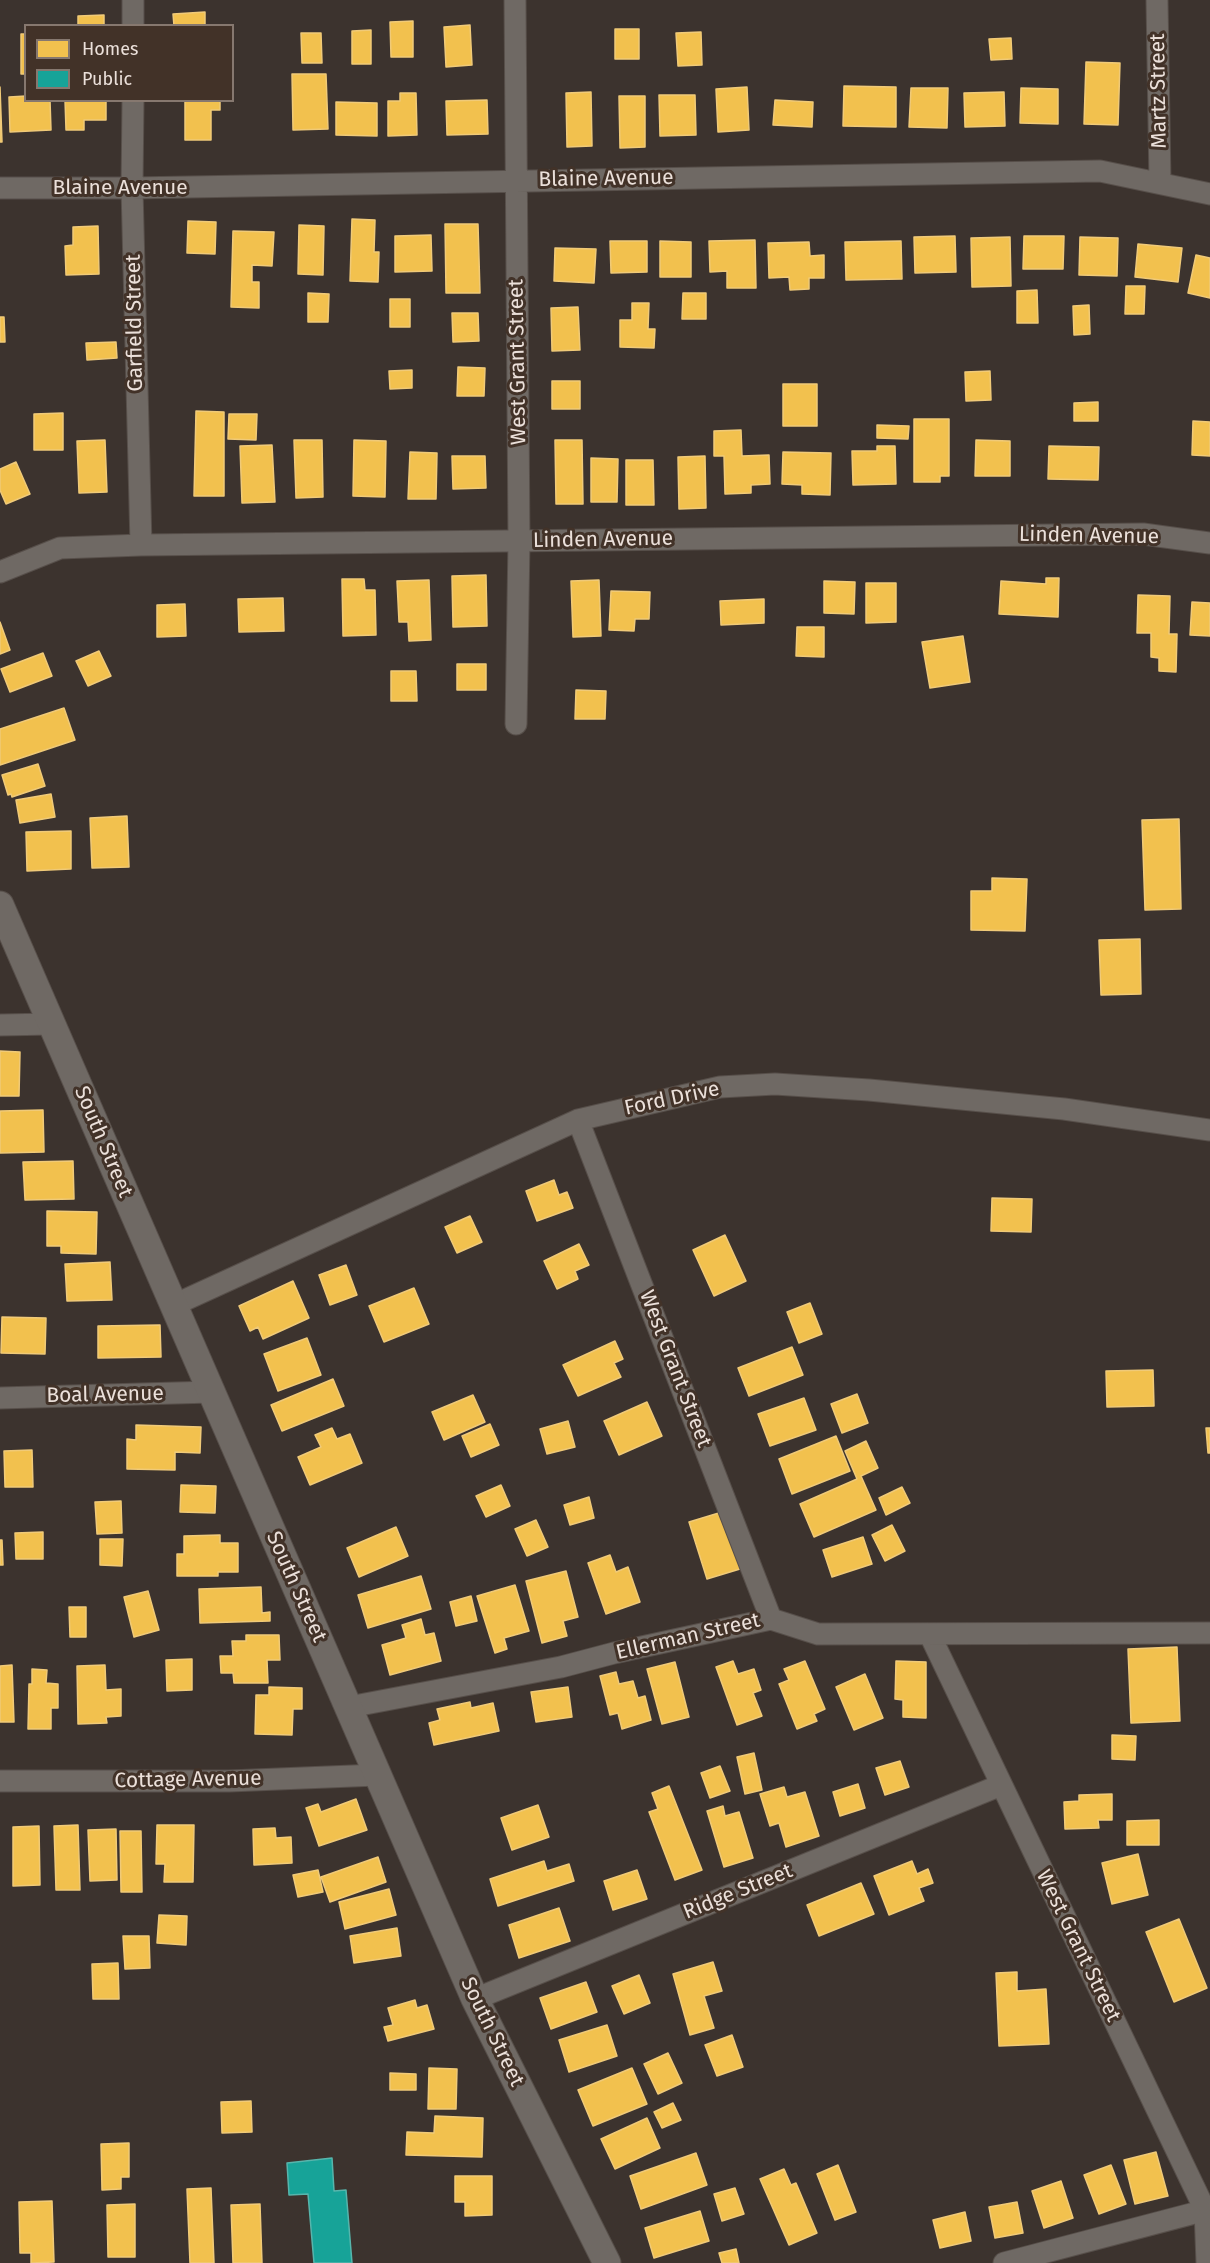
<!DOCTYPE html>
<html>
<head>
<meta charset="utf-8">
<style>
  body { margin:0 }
  #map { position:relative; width:1210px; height:2263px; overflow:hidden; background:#3c332e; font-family:"Fira Sans",sans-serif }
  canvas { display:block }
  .legend { position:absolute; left:24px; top:24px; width:210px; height:78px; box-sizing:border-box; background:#423228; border:2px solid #86786f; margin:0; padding:8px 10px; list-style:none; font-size:18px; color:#ebe0da }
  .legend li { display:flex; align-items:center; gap:12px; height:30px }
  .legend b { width:30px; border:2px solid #86786f }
</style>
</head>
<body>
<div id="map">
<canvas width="1210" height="2263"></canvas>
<ul class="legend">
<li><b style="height:16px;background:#f2c14e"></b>Homes</li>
<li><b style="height:16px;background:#17a398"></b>Public</li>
</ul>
</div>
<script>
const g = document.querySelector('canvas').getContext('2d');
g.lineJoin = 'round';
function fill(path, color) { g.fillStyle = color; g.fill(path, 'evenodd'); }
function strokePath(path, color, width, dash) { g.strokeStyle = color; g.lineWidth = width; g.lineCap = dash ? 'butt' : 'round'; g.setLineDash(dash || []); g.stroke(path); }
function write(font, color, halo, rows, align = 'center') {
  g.font = font + ' "Fira Sans",sans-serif'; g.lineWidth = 6; g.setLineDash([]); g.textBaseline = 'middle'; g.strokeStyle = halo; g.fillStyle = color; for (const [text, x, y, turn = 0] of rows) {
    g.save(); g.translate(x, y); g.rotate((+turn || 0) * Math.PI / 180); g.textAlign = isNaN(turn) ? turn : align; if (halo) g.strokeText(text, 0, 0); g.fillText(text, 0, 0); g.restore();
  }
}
const homes = new Path2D(`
  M205,12v14h-31l-1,-12z
  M104,15v11h-26v-10z
  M413,21v36h-22l-1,-35z
  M470,25l2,40 -26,2 -2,-40z
  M615,29h24v30h-24z
  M371,30v34h-19v-33z
  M701,32l1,33 -24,1 -2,-33z
  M301,33h20l1,30h-20z
  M21,34h5v40h-5z
  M1011,38l1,21 -21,1 -2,-21z
  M1086,62l34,1 -2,62 -34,-1z
  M292,74h34l2,55 -35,1z
  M844,86l52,1v40l-53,-1z
  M0,87l2,55h-2z
  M747,87l2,43 -31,2 -2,-43z
  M911,88h37l-1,40 -38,-1z
  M1021,88l37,1v35l-38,-1z
  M591,92l1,54 -25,1 -1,-54z
  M1004,92l1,34 -40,1 -1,-34z
  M400,93h16l1,42 -29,1v-35h12z
  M659,95h36l1,40 -36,1z
  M26,96v4h24l1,30 -41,2 -1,-35z
  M619,96h26v51l-25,1z
  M65,100h41v20h-22v10h-18z
  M185,100h35v10h-9v30h-26z
  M487,100l1,34 -41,1 -1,-34z
  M775,100l38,2 -1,25 -39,-2z
  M336,102l41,1v33l-41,-1z
  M352,219l23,1 -1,32h5l-1,30 -28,-1z
  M188,221l28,1 -1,32 -28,-1z
  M445,224h33l2,69h-34z
  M299,225l25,1 -1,49 -25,-1z
  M98,226l1,48 -33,1 -1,-29 8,-1v-18z
  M233,231l41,1 -2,34 -20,-1v17h7v26l-28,-1z
  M431,235l1,36 -37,1v-36z
  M955,236l1,36 -41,1 -1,-36z
  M1024,236h40l-1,33h-40z
  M1010,237l1,49 -39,1 -1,-49z
  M1080,237l38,1 -1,38 -38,-1z
  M755,240l1,48h-29v-17l-17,1 -1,-31z
  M610,241h37v31l-36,1z
  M660,241l31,1v35h-31z
  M901,241l1,38 -56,1 -1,-38z
  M809,242l1,14 14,-1v23h-15v11l-19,1 -1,-13 -20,1 -1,-35z
  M1138,244l44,4 -4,34 -43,-5z
  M555,248l41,1 -2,34 -40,-2z
  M1196,255l14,3v40l-22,-5z
  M1126,286h19l-1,28h-19z
  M1037,290l1,33h-21v-32z
  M308,293l21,1 -1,28h-20z
  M683,293h23v26h-24z
  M390,299h20v28h-20z
  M632,303h17l-1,26h7l-1,19 -34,-1v-27h12z
  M1089,305l1,29 -16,1 -1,-29z
  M578,307l2,43 -28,1 -1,-43z
  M452,313h26l1,28 -26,1z
  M0,317h4l1,25h-5z
  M116,342l1,16 -30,2 -1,-17z
  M458,367l27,1 -1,28h-27z
  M412,370v18l-22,1 -1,-18z
  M990,371l1,29 -25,1 -1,-29z
  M552,381h28v28h-28z
  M783,384h34v42h-34z
  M1098,402v19h-24v-18z
  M196,411l28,1v84h-30z
  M63,413v37h-29v-36z
  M229,414h28l-1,26 -28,-1z
  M914,419h35v57h-9v6h-26z
  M1193,421l17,1v34l-18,-1z
  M877,425l32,1 -1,13 -31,-1z
  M741,430l1,26 27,-1 1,29 -19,1v8l-26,1 -1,-38h-10v-25z
  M105,440l2,52 -28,1 -2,-52z
  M294,440h28l1,57 -27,1z
  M354,440l32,1 -1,56 -32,-1z
  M555,440h27l1,64h-27z
  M976,440l34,1v35h-35z
  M272,445l3,57 -33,1 -2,-57z
  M877,446h18l1,38 -43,1 -1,-34h25z
  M1049,446l50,1 -1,33 -50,-1z
  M410,452l27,1 -1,46h-28z
  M783,452l48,1 -1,42 -28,-1v-9l-20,-1z
  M452,456h33l1,32 -33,1z
  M705,456l1,52 -27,1 -1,-52z
  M591,458l27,1 -1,43h-26z
  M626,460h27l1,45h-28z
  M16,462l14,32 -24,10 -6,-14v-21z
  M486,575l1,51 -34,1 -1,-51z
  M1046,578h13l-1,39 -59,-3 2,-33 45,3z
  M342,579h22l1,11h10l1,45 -33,1z
  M429,580l2,60 -22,1 -1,-19h-9l-2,-41z
  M599,580l2,56 -28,1 -2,-56z
  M824,581l31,1 -1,32 -30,-1z
  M866,583h30v39l-30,1z
  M611,591l39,1 -1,27h-14l-1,12 -25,-1z
  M1138,595l32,1 -1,38h8l-1,38 -17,-1v-13l-8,-1v-24h-14z
  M283,598l1,33 -45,1 -1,-33z
  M764,599v24l-43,2 -1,-24z
  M1192,602l18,1v33l-20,-1z
  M185,604l1,32 -29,1v-32z
  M0,622l10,28 -10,4z
  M797,627h27v30l-28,-1z
  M963,636l7,46 -40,6 -8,-46z
  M99,651l12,25 -23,10 -12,-25z
  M43,653l9,23 -42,16 -9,-23z
  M457,664h29v26h-29z
  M391,671h25l1,30h-26z
  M576,690l30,1 -1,28h-30z
  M64,708l11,32 -75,25v-36z
  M38,764l7,22 -33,11 -1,-3 -3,1 -6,-20z
  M51,794l4,23 -35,6 -4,-23z
  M127,816l2,51 -37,1 -2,-50z
  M1179,819l2,90 -36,1 -3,-90z
  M71,831v38l-44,2 -1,-39z
  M992,878l35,1 -2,52 -54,-1v-39h21z
  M1140,939l1,55 -40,1 -2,-55z
  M0,1051l20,1 -1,44h-19z
  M43,1110l1,42 -44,1v-42z
  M73,1161l1,38 -49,1 -2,-38z
  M554,1180l5,15 8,-3 6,16 -36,13 -11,-30z
  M992,1198l40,1 -1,33 -40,-1z
  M47,1211l50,1 -1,42 -35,-1v-7h-14z
  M470,1216l12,26 -25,11 -12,-26z
  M725,1235l21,46 -32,15 -21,-46z
  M579,1244l10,21 -14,6 3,8 -21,10 -13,-28z
  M110,1262l2,38 -45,1 -2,-37z
  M346,1265l11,30 -27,10 -11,-30z
  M293,1281l16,37 -46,21 -5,-12 -8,4 -11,-25z
  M414,1288l15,36 -45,18 -15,-36z
  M810,1303l12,31 -23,9 -12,-31z
  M2,1317l44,1 -1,36 -44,-1z
  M160,1325l1,32 -63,1v-32z
  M307,1338l14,37 -43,16 -14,-37z
  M615,1341l8,18 -9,4 7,14 -43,19 -15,-31z
  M792,1347l11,28 -54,21 -11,-28z
  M1153,1370l1,36 -47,1 -1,-36z
  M333,1379l11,27 -62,25 -11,-26z
  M857,1394l11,29 -26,10 -11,-29z
  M473,1395l12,27 -41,18 -12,-28z
  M804,1398l12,32 -46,16 -12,-32z
  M647,1402l15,34 -43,19 -15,-34z
  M568,1421l7,26 -28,7 -7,-25z
  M490,1424l9,21 -28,12 -9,-21z
  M136,1425l65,2 -1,26 -25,-1v18l-48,-1v-30l9,1z
  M332,1428l5,11 13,-5 12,29 -52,22 -12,-28 23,-10 -6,-12z
  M1206,1428h4v25h-2z
  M836,1436l14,35 -58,23 -13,-35z
  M866,1441l12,27 -17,8 15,34 -62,27 -14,-33 57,-25 -12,-28z
  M32,1450l1,37h-28l-1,-36z
  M181,1485l35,1 -1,27 -35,-1z
  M501,1485l9,21 -24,11 -10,-21z
  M902,1487l8,16 -24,12 -7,-17z
  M589,1497l5,21 -24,7 -6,-20z
  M121,1501l1,32 -25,1 -2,-32z
  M722,1512l18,57 -33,10 -18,-57z
  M536,1520l12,27 -21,9 -12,-27z
  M892,1525l13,26 -20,10 -13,-26z
  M396,1527l12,29 -49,21 -12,-29z
  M43,1532v27h-27l-1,-26z
  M220,1535v8h18v29h-20v4h-41v-22h7v-18z
  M863,1537l9,27 -40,13 -9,-27z
  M100,1539h23l-1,27 -22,-1z
  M0,1540h2l1,25h-3z
  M610,1555l6,17 12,-5 12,35 -34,12 -18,-51z
  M566,1571l12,46 -15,4 4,15 -25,7 -16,-62z
  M421,1576l10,33 -63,19 -10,-33z
  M515,1585l14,46 -25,7 3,11 -12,4 -18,-57z
  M261,1587l1,26 8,-1v9l-70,2 -1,-34z
  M148,1591l11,39 -25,7 -10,-40z
  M471,1596l6,25 -21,5 -6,-24z
  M69,1607h17v30h-16z
  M421,1619l4,16 9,-2 7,28 -51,14 -8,-30 24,-7 -4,-13z
  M246,1635h33l1,25h-13l1,23h-34l-1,-10h-12l-1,-17h13l-1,-15h14z
  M1177,1647l3,74 -49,2 -3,-74z
  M192,1659v31l-25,1 -1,-31z
  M733,1661l5,13 16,-5 7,21 -8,3 9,23 -25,9 -21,-58z
  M805,1661l20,48 -11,5 3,7 -20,8 -18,-45 10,-4 -5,-11z
  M896,1661l30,1v56l-23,-1v-17l-8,-1z
  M675,1662l14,55 -27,7 -15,-55z
  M12,1665l2,57h-14v-56z
  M105,1665l1,25 15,-1v27l-15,1 1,6 -29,1 -1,-58z
  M32,1669l15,1 -1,13 12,1v24h-7v21h-23l1,-45h3z
  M616,1672l3,12 14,-3 5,17 7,-2 6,24 -29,9 -4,-16 -8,2 -10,-39z
  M865,1674l18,44 -29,12 -18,-43z
  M269,1687l33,1v21h-9l-1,26 -37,-1 1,-39h13z
  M568,1687l4,30 -36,5 -5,-30z
  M470,1702l1,6 22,-5 6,28 -65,14 -5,-22 11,-3 -3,-11z
  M1112,1735l24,1 -1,24 -23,-1z
  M754,1753l8,37 -17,4 -8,-37z
  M900,1761l9,26 -24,8 -9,-27z
  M720,1766l10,25 -20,7 -9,-25z
  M858,1784l7,24 -25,8 -7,-24z
  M669,1786l33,84 -27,10 -26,-68 9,-3 -6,-16z
  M784,1787l3,10 18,-5 14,44 -33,11 -7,-24 -9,3 -10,-32z
  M1112,1794v26h-14l1,8 -34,1 -1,-27 15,-1v-6z
  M356,1799l11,31 -48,16 -13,-38 12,-4 3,8z
  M538,1805l11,32 -37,13 -11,-32z
  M723,1806l2,10 14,-4 14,46 -29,9 -17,-56z
  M1159,1820v25h-32v-24z
  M78,1825l2,65h-24l-2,-64z
  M157,1825h37l-1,57h-29l1,-18h-9z
  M39,1826l1,59 -27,1v-59z
  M275,1828l1,10 15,-1 1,26 -38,2 -1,-36z
  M116,1829l1,51 -27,1 -2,-51z
  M120,1831h21l1,61h-21z
  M1138,1854l10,41 -36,9 -10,-41z
  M378,1857l8,25 -56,20 -9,-25z
  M544,1861l3,10 22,-7 5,17 -76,25 -8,-27z
  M912,1861l5,13 11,-5 5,14 -14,5 5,13 -35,14 -15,-39z
  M318,1870l5,22 -25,5 -5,-22z
  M637,1870l10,29 -34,11 -9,-29z
  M861,1883l13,31 -55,22 -12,-31z
  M389,1889l7,26 -51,14 -6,-27z
  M559,1908l11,33 -51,17 -10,-33z
  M159,1915l28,1 -1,29 -29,-2z
  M1179,1919l28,69 -33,14 -28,-70z
  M397,1928l4,28 -47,7 -4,-27z
  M123,1936h26l1,32 -25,1z
  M713,1962l9,29 -18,5 10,32 -24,7 -17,-61z
  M118,1963l1,36h-26l-1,-35z
  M1017,1972v19l29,-2 3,55 -50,2 -3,-73z
  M639,1975l11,28 -26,11 -12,-28z
  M586,1982l11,30 -46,17 -11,-31z
  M415,2000l2,8 10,-3 7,24 -46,12 -4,-14 9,-2 -5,-17z
  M607,2025l10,31 -48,16 -10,-32z
  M732,2035l11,32 -26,9 -12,-31z
  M668,2053l14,30 -24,11 -14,-30z
  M429,2068l28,1 -1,40h-28z
  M632,2068l15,36 -54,22 -15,-36z
  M390,2073l26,1v16h-26z
  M251,2101l1,31 -30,1 -1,-31z
  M673,2103l8,17 -19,8 -8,-16z
  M435,2116l48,2 -1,39 -76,-2 1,-23 27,1z
  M647,2118l13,30 -45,21 -14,-30z
  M129,2143v34h-8v12l-19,1 -1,-46z
  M1156,2152l12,44 -33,8 -11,-44z
  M696,2153l11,32 -66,24 -11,-33z
  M838,2165l18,47 -21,8 -18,-46z
  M1111,2165l15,39 -27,10 -15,-39z
  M784,2169l7,16 5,-2 21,50 -28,12 -29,-66z
  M455,2176h37v39l-27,1v-14h-10z
  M1061,2181l12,37 -29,10 -12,-37z
  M211,2188l3,75h-24l-3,-74z
  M735,2188l9,26 -22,7 -8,-27z
  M52,2201l2,61 -23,1v-10h-11l-1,-51z
  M1017,2202l6,31 -28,5 -6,-31z
  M135,2204v53h-27l-1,-52z
  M260,2204l2,59h-29l-2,-58z
  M700,2211l9,30 -55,17 -9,-30z
  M965,2212l6,29 -31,7 -7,-28z
  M736,2249l3,14h-17l-3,-10z`);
const public = new Path2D(`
  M332,2158l2,33 12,-1 6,73h-38l-6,-69 -19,1 -2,-32z`);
const minor = new Path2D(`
  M515,0l4,541 -3,183
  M1157,0l3,182
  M133,26v-26
  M133,100l-1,88 9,357
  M0,188h132l968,-17 110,23
  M0,572l60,-24 81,-3 1002,-11 67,9
  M0,1025l52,-1
  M578,1120l193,499
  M174,1305l404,-185 142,-33 55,-3 94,6 195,19 146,21
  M0,1398l211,-6
  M930,1635l275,575 2,53
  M349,1707l212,-40 53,-14 157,-34 47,15 392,-1
  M0,1781h229l148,-6
  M475,1999l526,-214
  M1004,2263l206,-54`);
const tertiary = new Path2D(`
  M0,905l475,1094 132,264`);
const streetNames = [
  ["Martz Street",1159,91,-91],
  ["Blaine Avenue",606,179,-1],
  ["Blaine Avenue",120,188],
  ["Garfield Street",135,323,-91],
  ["West Grant Street",518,362,-91],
  ["Linden Avenue",1089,536,1],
  ["Linden Avenue",603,540,-1],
  ["Ford Drive",672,1099,-12],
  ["South Street",103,1142,67],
  ["West Grant Street",675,1369,69],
  ["Boal Avenue",105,1395,-1],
  ["South Street",296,1587,66],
  ["Ellerman Street",688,1637,-13],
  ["Cottage Avenue",188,1780,-1],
  ["Ridge Street",738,1892,-22],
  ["West Grant Street",1078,1946,64],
  ["South Street",492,2032,64]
];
fill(homes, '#f2c14e');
strokePath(homes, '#f0ca78', 1.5);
fill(public, '#17a398');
strokePath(public, '#57b5ac', 1.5);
strokePath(minor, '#574f4a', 23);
strokePath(tertiary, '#574f4a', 29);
strokePath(minor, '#6f6964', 21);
strokePath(tertiary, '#6f6964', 27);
write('21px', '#ebe0da', '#423228', streetNames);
</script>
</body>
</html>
